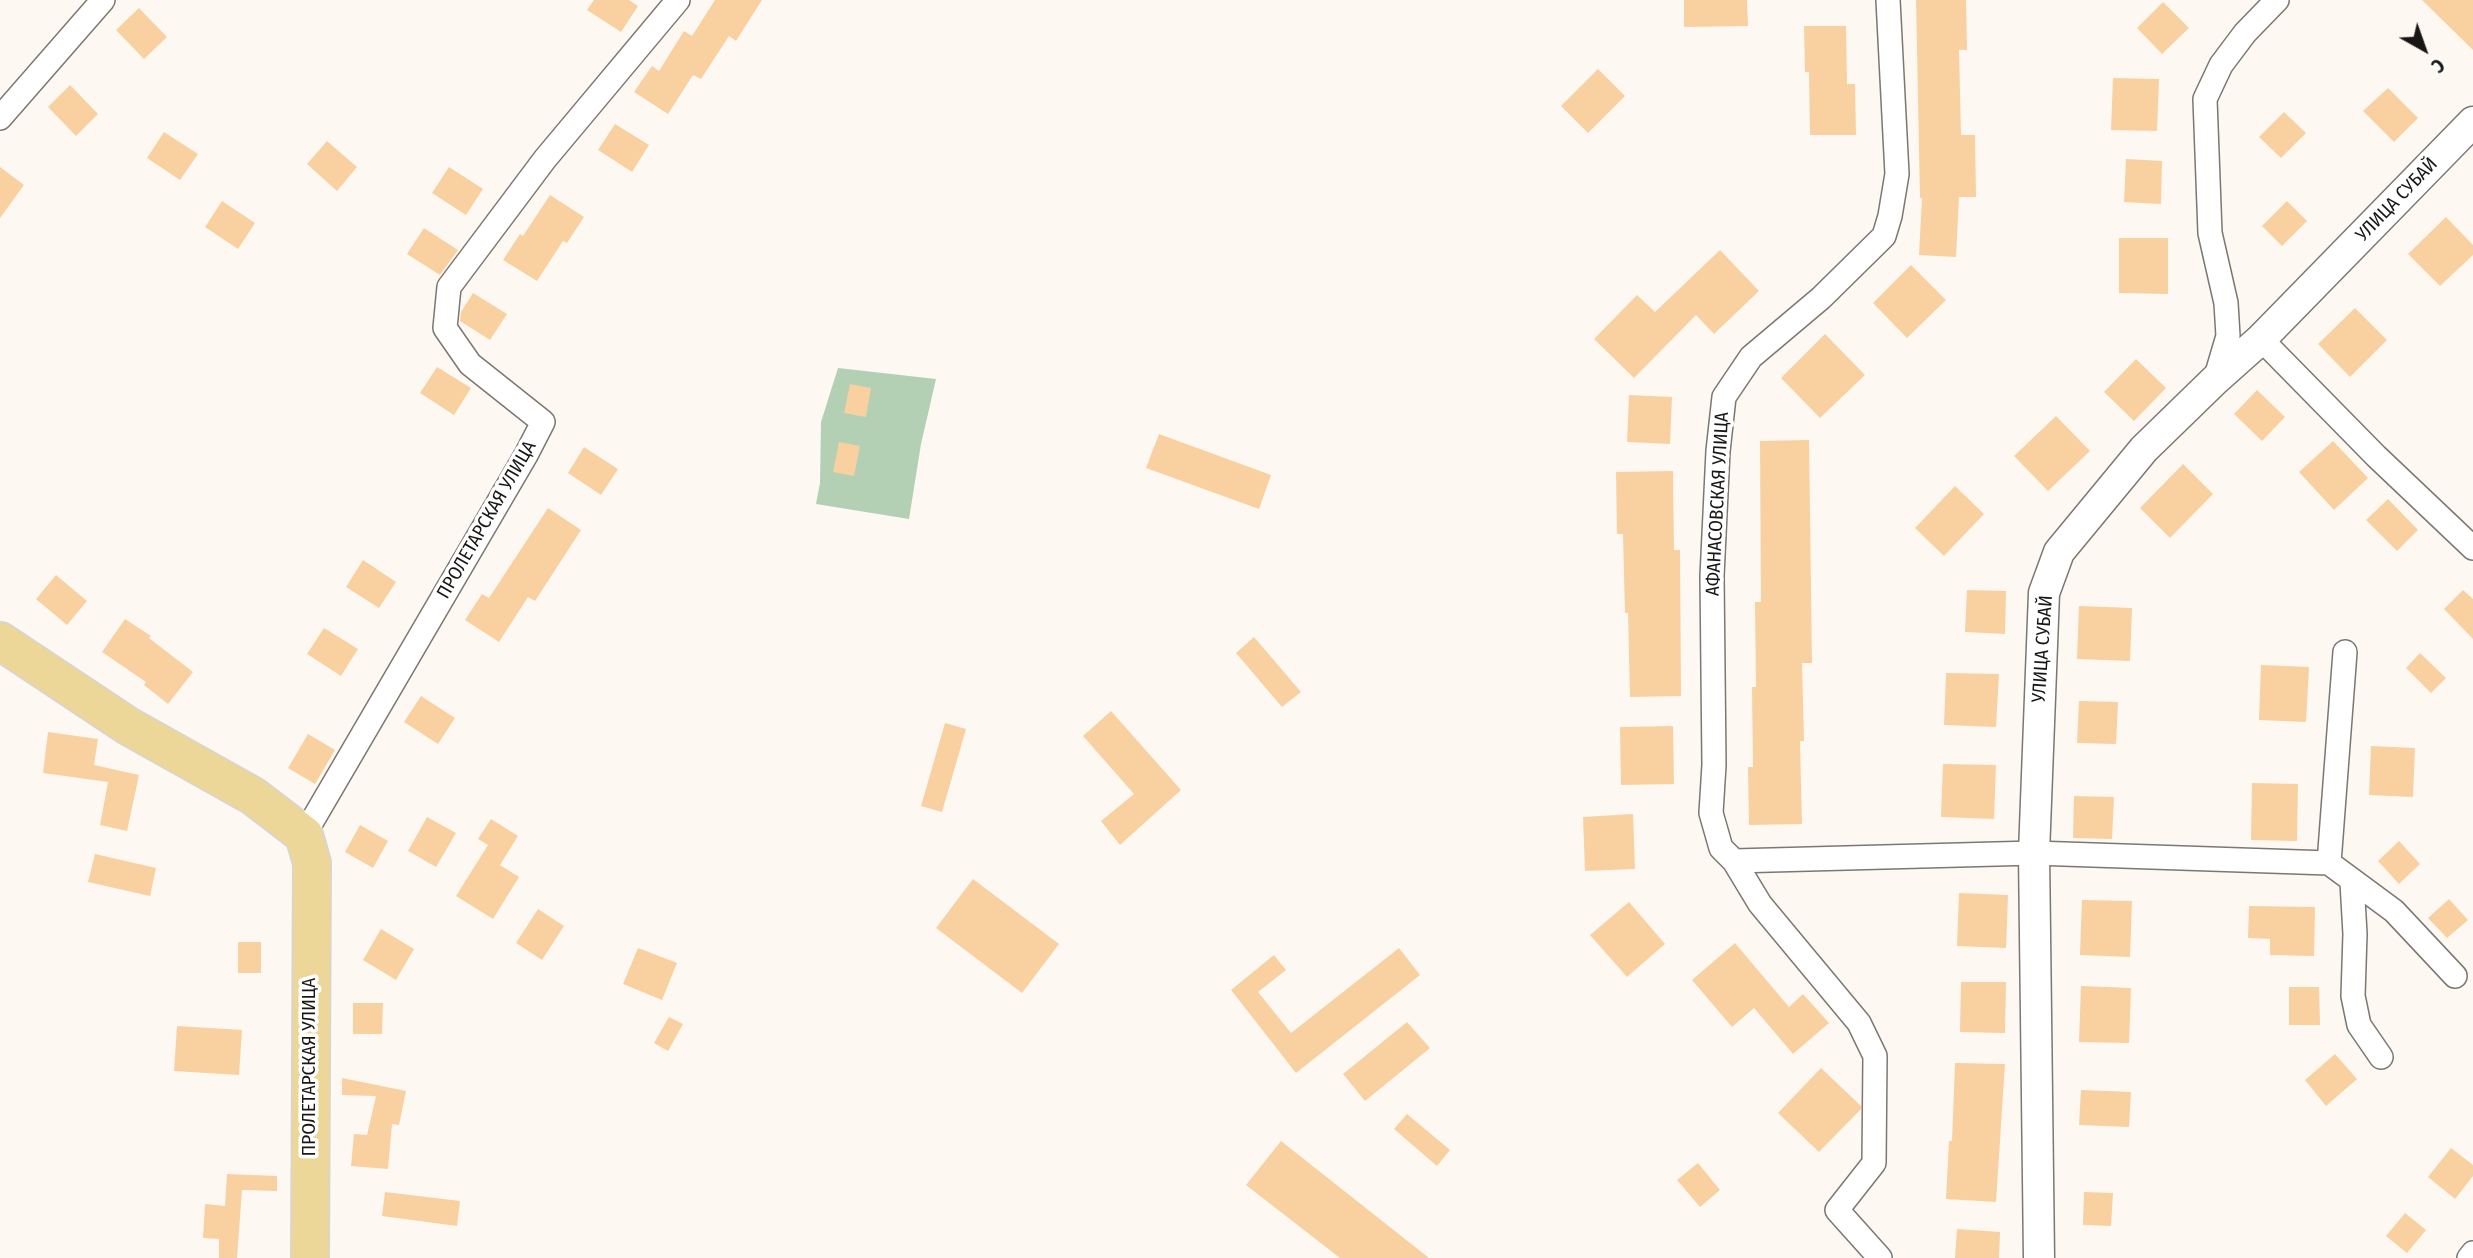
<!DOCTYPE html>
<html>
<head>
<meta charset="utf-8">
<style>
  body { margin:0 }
  #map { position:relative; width:2473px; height:1258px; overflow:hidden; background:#fdf8f2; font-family:"Fira Sans Condensed",sans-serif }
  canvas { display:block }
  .north { position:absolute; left:2389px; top:14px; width:70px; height:70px; -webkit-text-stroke:5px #fff; paint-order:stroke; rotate:140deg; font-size:19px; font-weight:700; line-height:28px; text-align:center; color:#191716 }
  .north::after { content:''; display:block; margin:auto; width:24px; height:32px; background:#191716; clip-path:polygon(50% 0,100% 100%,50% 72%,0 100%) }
</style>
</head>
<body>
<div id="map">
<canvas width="2473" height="1258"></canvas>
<div class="north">С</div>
</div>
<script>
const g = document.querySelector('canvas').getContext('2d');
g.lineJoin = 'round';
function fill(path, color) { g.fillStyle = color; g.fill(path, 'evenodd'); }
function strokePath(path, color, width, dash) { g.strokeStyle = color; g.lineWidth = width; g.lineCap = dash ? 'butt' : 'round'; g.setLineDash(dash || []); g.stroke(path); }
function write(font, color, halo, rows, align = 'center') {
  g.font = font + ' "Fira Sans Condensed",sans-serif'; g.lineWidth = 7; g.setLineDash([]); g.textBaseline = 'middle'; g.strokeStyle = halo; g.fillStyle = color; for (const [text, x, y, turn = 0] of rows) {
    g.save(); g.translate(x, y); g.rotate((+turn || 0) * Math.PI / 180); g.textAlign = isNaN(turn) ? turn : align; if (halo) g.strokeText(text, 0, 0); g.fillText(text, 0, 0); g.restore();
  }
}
const green = new Path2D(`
  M838,368l98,11 -15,65 -12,75 -93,-15 4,-21 1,-61z`);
const building = new Path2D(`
  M594,0h35l9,6 -17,26 -34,-22z
  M715,0h47l-26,41 -7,-5 -28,43 -8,-4 -25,39 -34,-22 18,-26 7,5 25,-40 8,5z
  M1684,0h63l1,26 -64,1z
  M1916,0h50l1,50h-8l2,85h14l1,62h-17l-3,60 -37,-2 3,-57h-2z
  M2422,0h51v50z
  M2163,2l26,26 -27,26 -25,-26z
  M139,8l28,29 -23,22 -28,-29z
  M1804,26h42l1,58h8l1,51h-46l-1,-63h-4z
  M1598,69l27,27 -37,37 -27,-27z
  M2113,78l46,1 -2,52 -46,-1z
  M70,85l28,29 -22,22 -28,-29z
  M2388,88l30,30 -24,24 -31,-31z
  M2284,112l22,21 -25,25 -22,-21z
  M615,124l34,21 -17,27 -34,-22z
  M164,132l34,22 -18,26 -33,-22z
  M327,141l30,26 -20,24 -30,-27z
  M2126,159l36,2 -1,43 -37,-2z
  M0,167l24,18 -24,33z
  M449,167l34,22 -17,26 -34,-22z
  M550,195l34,22 -17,26 -4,-2 -26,40 -34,-21 17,-26 3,2z
  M222,201l33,22 -17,26 -33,-22z
  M2287,201l20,20 -25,25 -20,-20z
  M2446,217l27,28v10l-33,31 -32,-32z
  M424,228l34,22 -18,25 -33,-21z
  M2119,238h49v56l-49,-1z
  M1720,250l39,41 -45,43 -18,-19 -62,63 -40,-39 43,-44 18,17z
  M1911,265l35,35 -39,38 -34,-35z
  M473,293l34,21 -17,26 -30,-19 1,-9z
  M2355,308l32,32 -37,37 -32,-33z
  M1825,334l40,41 -45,43 -39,-40z
  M2136,359l30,29 -32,33 -30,-29z
  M437,367l34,21 -17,27 -34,-22z
  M850,384l21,4 -5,29 -22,-4z
  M2257,390l28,27 -23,24 -28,-27z
  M1629,395l43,2 -2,47 -43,-2z
  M2056,416l34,35 -42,40 -34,-35z
  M1159,434l112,41 -12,34 -113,-41z
  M1809,440l3,223h-10l2,78h-4l2,83 -53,1 -1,-58h5l-1,-80h4l-1,-85h6l-1,-161z
  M2333,441l35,37 -34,32 -35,-38z
  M839,442l21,4 -6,30 -21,-4z
  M584,447l34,22 -17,26 -33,-22z
  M2183,464l30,30 -43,44 -30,-30z
  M1673,471l1,79h6l1,146 -51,1 -2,-84h-3l-2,-79h-6l-1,-62z
  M1955,486l29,28 -40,42 -29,-28z
  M2388,499l30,31 -21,21 -31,-31z
  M548,508l33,22 -46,71 -7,-4 -29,45 -34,-22 17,-26 7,4z
  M363,560l33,22 -17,26 -33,-21z
  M56,575l31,26 -20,24 -31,-26z
  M1967,590l39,1 -1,43 -40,-2z
  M2463,590l10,9v40l-29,-30z
  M2079,606l53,2 -2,53 -53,-2z
  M125,619l26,17 -2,2 44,34 -25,32 -24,-19 2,-3 -44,-30z
  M324,628l34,21 -17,27 -34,-22z
  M1254,637l47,55 -19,15 -46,-54z
  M2420,653l26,25 -15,15 -25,-25z
  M2261,665l48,2 -3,55 -47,-2z
  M1946,673l53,1 -3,53 -52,-2z
  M421,696l34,22 -17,26 -34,-22z
  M2079,701l39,1 -2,42 -39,-1z
  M1111,711l70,79 -61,55 -19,-24 33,-27 -51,-58z
  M945,723l21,6 -24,83 -21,-6z
  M1673,726l1,58 -53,1 -1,-58z
  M48,732l50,7 -4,26 45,10 -12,56 -27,-6 8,-43 -65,-9z
  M308,734l27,16 -20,34 -27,-16z
  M2371,746l44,2 -2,49 -44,-2z
  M1943,764l53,1 -2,54 -53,-2z
  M2252,783l46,1 -1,57 -46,-1z
  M2074,796l40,1 -2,42 -39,-1z
  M1633,814l2,55 -50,2 -2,-54z
  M427,817l29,16 -20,34 -28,-16z
  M491,819l27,17 -18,29 19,12 -26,42 -37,-23 32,-51 -10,-6z
  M360,825l28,16 -15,27 -28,-16z
  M2399,841l21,23 -21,20 -21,-23z
  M95,854l61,14 -6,28 -62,-14z
  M973,879l86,65 -37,49 -86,-65z
  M1959,893l49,2 -2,53 -49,-2z
  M2449,899l19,21 -21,18 -19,-20z
  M2082,900l50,1 -2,56 -50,-2z
  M1629,902l36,42 -38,33 -37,-42z
  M2249,906l66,1 -1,49 -44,-1v-16l-22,-1z
  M538,909l26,17 -22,34 -26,-17z
  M381,929l33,20 -18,31 -33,-20z
  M238,942h23v31h-23z
  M1735,943l54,64 14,-13 26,29 -36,31 -39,-46 -22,19 -40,-47z
  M638,948l39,15 -15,37 -39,-16z
  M1399,948l21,27 -124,98 -65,-83 43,-35 12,15 -28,22 33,41z
  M1961,982h45l-1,51 -45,-1z
  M2081,986l50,2 -2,55 -50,-1z
  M2289,987h30l1,38h-31z
  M353,1003h30l-1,31h-29z
  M669,1017l14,7 -15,27 -14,-8z
  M1407,1022l23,26 -65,53 -22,-27z
  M177,1026l65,4 -3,45 -65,-4z
  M2335,1054l22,25 -31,27 -21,-26z
  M1955,1063l50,1 -9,138 -50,-3 3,-58h3z
  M1821,1068l40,38v3l-42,43 -41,-39z
  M342,1078l64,13 -7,34 -7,-1 -4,45 -37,-3 3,-32 13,1 9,-39 -34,-1z
  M2081,1090l50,2 -2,35 -50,-2z
  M1407,1114l43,36 -13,16 -43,-37z
  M1281,1141l148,117h-89l-94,-73z
  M2451,1148l22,17v11l-18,23 -27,-22z
  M1698,1163l22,27 -20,17 -23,-27z
  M227,1174l50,2v15l-35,-1 -5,68h-18v-19l-16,-1 2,-34 20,2z
  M385,1192l75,9 -3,25 -75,-10z
  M2084,1192l29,1 -2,33 -28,-1z
  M2405,1213l21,17 -19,23 -21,-17z
  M1957,1229l43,3 -1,26h-44z`);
const minor = new Path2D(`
  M0,118l103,-118
  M2261,339l115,117 97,92
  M2215,380l13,-44 -2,-33 -16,-70 -5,-134 16,-34 24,-32 32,-33
  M304,835l222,-380 17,-33 -73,-58 -25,-36 4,-41 96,-128 133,-159
  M1734,861l-13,-13 -10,-35 3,-48 -2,-189 6,-125 6,-54 27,-40 70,-59 63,-62 6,-20 7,-42 -9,-174
  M2329,863l16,-211
  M2352,882l3,52 -2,62 6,29 22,32
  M1880,1258l-43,-48 37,-47 1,-107 -16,-33 -99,-119 -26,-43 300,-8 295,10 65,48 61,65
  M2469,1258l4,-5`);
const tertiary = new Path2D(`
  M2039,1258l-5,-405 10,-260 15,-41 85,-103 71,-69 46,-41 212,-217`);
const primary = new Path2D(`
  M0,641l128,85 125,70 51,39 8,28 -2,395`);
const streetNames = [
  ["УЛИЦА СУБАЙ",2397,200,-46],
  ["АФАНАСОВСКАЯ УЛИЦА",1718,504,-87],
  ["ПРОЛЕТАРСКАЯ УЛИЦА",487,520,-60],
  ["УЛИЦА СУБАЙ",2043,649,-86],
  ["ПРОЛЕТАРСКАЯ УЛИЦА",310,1067,-90]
];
fill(green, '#b3d0b4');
fill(building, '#f9d0a0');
strokePath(minor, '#7c7772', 26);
strokePath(tertiary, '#7c7772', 33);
strokePath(primary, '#d6d5d5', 40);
strokePath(minor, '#fff', 23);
strokePath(tertiary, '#fff', 30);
strokePath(primary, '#ecd698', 37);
write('19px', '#191716', '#fff', streetNames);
</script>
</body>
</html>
